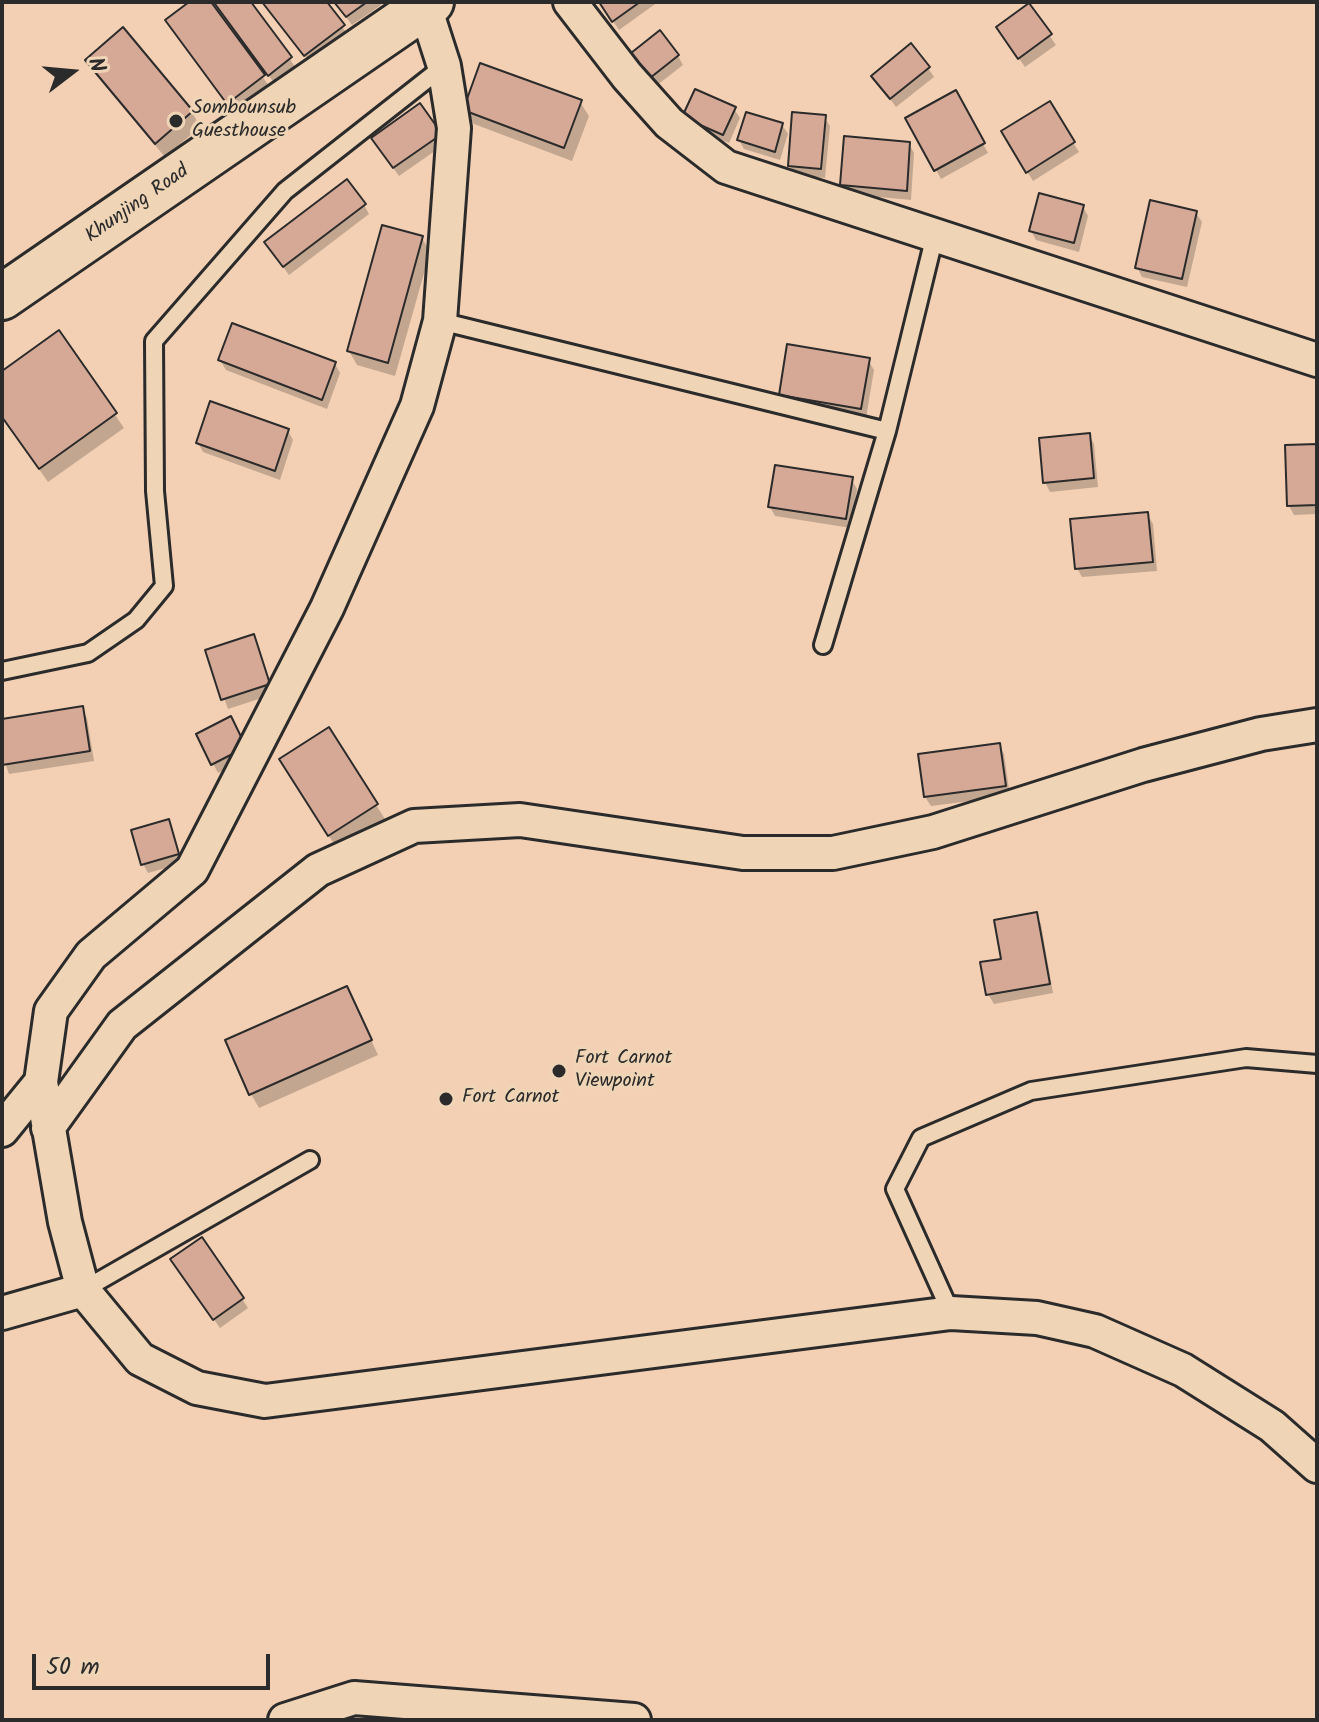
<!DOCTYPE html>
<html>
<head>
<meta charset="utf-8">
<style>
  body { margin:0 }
  #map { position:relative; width:1319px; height:1722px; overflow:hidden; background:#f3d0b3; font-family:Kalam,sans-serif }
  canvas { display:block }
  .frame { position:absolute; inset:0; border:4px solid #2b2b2b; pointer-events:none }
  .north { position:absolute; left:32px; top:32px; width:80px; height:80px; -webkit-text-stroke:6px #efd5b6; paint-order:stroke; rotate:74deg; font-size:22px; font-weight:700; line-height:32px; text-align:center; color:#2b2b2b }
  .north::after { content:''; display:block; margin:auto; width:28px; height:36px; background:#2b2b2b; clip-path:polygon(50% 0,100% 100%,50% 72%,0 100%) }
  .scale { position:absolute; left:32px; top:1654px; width:238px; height:36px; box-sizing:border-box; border:4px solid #2b2b2b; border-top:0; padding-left:10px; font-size:24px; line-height:28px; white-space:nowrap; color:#2b2b2b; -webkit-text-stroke:6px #efd5b6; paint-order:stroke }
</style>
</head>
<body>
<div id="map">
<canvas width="1319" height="1722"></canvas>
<div class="frame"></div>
<div class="north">N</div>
<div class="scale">50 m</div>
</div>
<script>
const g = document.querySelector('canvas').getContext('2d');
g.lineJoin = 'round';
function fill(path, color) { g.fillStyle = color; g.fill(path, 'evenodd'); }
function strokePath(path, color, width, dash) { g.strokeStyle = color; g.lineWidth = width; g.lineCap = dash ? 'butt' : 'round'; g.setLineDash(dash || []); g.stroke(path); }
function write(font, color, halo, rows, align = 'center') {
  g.font = font + ' Kalam,sans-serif'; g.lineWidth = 6; g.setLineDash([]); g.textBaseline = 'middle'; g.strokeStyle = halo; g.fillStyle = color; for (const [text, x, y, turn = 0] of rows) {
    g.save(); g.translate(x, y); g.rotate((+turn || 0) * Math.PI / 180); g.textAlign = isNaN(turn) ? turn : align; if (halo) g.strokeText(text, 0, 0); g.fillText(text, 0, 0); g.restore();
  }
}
const shadow = new Path2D(`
  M192,2h16l64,88 -36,27 -68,-96z
  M221,2h28l47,66 -21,16 -52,-70z
  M263,2h61l24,33 -37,29z
  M335,2h44l2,3 -29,20z
  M600,2h58l-39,28z
  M1029,6l27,39 -31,22 -21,-30z
  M123,30l69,82 8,15 -35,30 -70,-83 -8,-14z
  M678,56l5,9 -27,21 -18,-24z
  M928,68l6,9 -38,30 -23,-31z
  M955,93l33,60 -47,26 -33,-60z
  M580,102l9,14 -17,45 -98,-37 -9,-14z
  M1049,104l30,48 -46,29 -30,-49z
  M420,106l25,38 -46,32 -20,-28z
  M734,109l6,9 -11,25 -40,-17 -5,-9z
  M824,117l6,9 -5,52 -30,-3 -5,-9z
  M782,125l6,9 -8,26 -36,-11 -5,-9z
  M909,144l5,9 -3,47 -64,-6 -5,-9z
  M364,205l5,9 -80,61 -17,-23z
  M1083,207l5,9 -9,36 -43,-12 -5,-9z
  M1196,213l6,9 -15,65 -45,-10 -5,-10z
  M422,238l8,14 -35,124 -38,-11 -8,-14z
  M59,333l65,95 -76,54 -46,-66v-43z
  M220,360l115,4 5,9 -13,36 -101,-39z
  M868,360l6,10 -8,48 -80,-14 -5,-10z
  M288,431l5,9 -13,40 -77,-28 -5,-9z
  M1089,435l5,9 4,43 -48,5 -5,-10z
  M1317,446v68l-23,1 -5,-9z
  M851,479l6,10 -6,39 -76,-12 -5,-9z
  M1147,514l6,10 4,47 -75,6 -5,-9z
  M253,636l21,58 -46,15 -21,-57z
  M82,709l5,9 7,43 -85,13 -7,-20v-33z
  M328,730l57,89 -47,31 -49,-76z
  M198,735l52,22 -32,16z
  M999,745l5,9 6,42 -79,10 -6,-9z
  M168,821l15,42 -35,10 -5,-9z
  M1036,914l5,10 12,69 -59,11 -6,-10 15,-34z
  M347,988l31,67 -119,53 -8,-14z
  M178,1269l64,30 6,9 -28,20z`);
const building = new Path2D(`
  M189,2h22l54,73 -38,29 -62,-84z
  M218,2h33l41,55 -24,19 -53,-72z
  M262,2h65l18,23 -41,31z
  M334,2h33l-21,15z
  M599,2h41l-28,20z
  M1029,3l23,31 -34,25 -22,-32z
  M123,27l70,84 -38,33 -70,-84z
  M660,30l19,25 -29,23 -19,-25z
  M911,43l19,24 -40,32 -19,-23z
  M480,63l102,37 -18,48 -101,-38z
  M695,89l41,18 -13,28 -41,-18z
  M956,90l29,53 -51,28 -29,-53z
  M1050,101l25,41 -49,31 -25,-42z
  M420,103l22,31 -49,34 -22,-30z
  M746,112l37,11 -8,29 -38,-12z
  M792,112l34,3 -5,54 -33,-3z
  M844,136l66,6 -3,49 -67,-6z
  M347,179l19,25 -83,63 -19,-25z
  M1039,193l45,12 -10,38 -45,-12z
  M1150,200l47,11 -15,68 -47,-11z
  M382,225l41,11 -35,127 -41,-12z
  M232,323l104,39 -14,38 -104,-40z
  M59,330l58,83 -78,56 -37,-52v-46z
  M787,344l83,14 -9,51 -82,-14z
  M210,401l79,28 -14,42 -79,-28z
  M1090,433l4,45 -51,5 -4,-45z
  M1317,444v61l-30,1 -2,-61z
  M775,465l78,12 -7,42 -78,-12z
  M1148,512l5,50 -78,7 -5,-50z
  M254,634l16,50 -49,16 -16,-50z
  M83,706l7,45 -88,14v-46z
  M231,716l15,31 -35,18 -15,-31z
  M329,727l49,77 -50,32 -49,-77z
  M1000,743l6,43 -82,11 -6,-43z
  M169,819l10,35 -38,11 -10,-35z
  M1037,912l13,72 -64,11 -6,-33 21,-3 -7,-39z
  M347,986l25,54 -123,55 -24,-55z
  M202,1237l42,61 -31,22 -43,-61z`);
const lane = new Path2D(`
  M440,321l447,110
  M823,645l64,-214 48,-196
  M2,671l86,-18 48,-33 28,-34 -9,-95 -1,-150 131,-150 159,-125
  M83,1290l227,-130
  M951,1313l-56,-124 26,-51 110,-47 215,-33 71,6`);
const street = new Path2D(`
  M570,2l57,74 42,47 57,44 591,193
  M425,7l19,59 10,62 -14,193 -23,85 -90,202 -135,262 -101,85 -40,56 -10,71 24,140 18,68 57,69 57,29 68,13 686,-88 86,5 58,13 88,39 89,56 45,40
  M48,1128l74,-103 196,-155 96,-44 106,-6 223,33h90l100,-21 210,-67 118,-31 56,-9
  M2,1130l39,-48
  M2,1313l81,-23
  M285,1720l69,-22 280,22`);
const secondary = new Path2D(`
  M2,297l429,-295`);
const markers = [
  [176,121,8,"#2b2b2b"],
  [559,1071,8,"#2b2b2b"],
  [446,1099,8,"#2b2b2b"]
];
const poiNames = [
  ["Sombounsub",192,110],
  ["Guesthouse",192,133],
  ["Fort Carnot",575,1060],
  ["Viewpoint",575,1083],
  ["Fort Carnot",462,1099]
];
const streetNames = [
  ["Khunjing Road",138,205,-35]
];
fill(shadow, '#0003');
fill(building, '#d6a996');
strokePath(building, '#2b2b2b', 2);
strokePath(lane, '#2b2b2b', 22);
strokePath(street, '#2b2b2b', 38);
strokePath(secondary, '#2b2b2b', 50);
strokePath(lane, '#efd5b6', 16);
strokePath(street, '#efd5b6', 32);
strokePath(secondary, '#efd5b6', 44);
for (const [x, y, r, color] of markers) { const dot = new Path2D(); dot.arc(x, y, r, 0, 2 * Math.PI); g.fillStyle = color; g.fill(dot); strokePath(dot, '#efd5b6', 3); }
write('20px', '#2b2b2b', '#efd5b6', poiNames, 'left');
write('20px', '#2b2b2b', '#efd5b6', streetNames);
</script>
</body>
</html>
